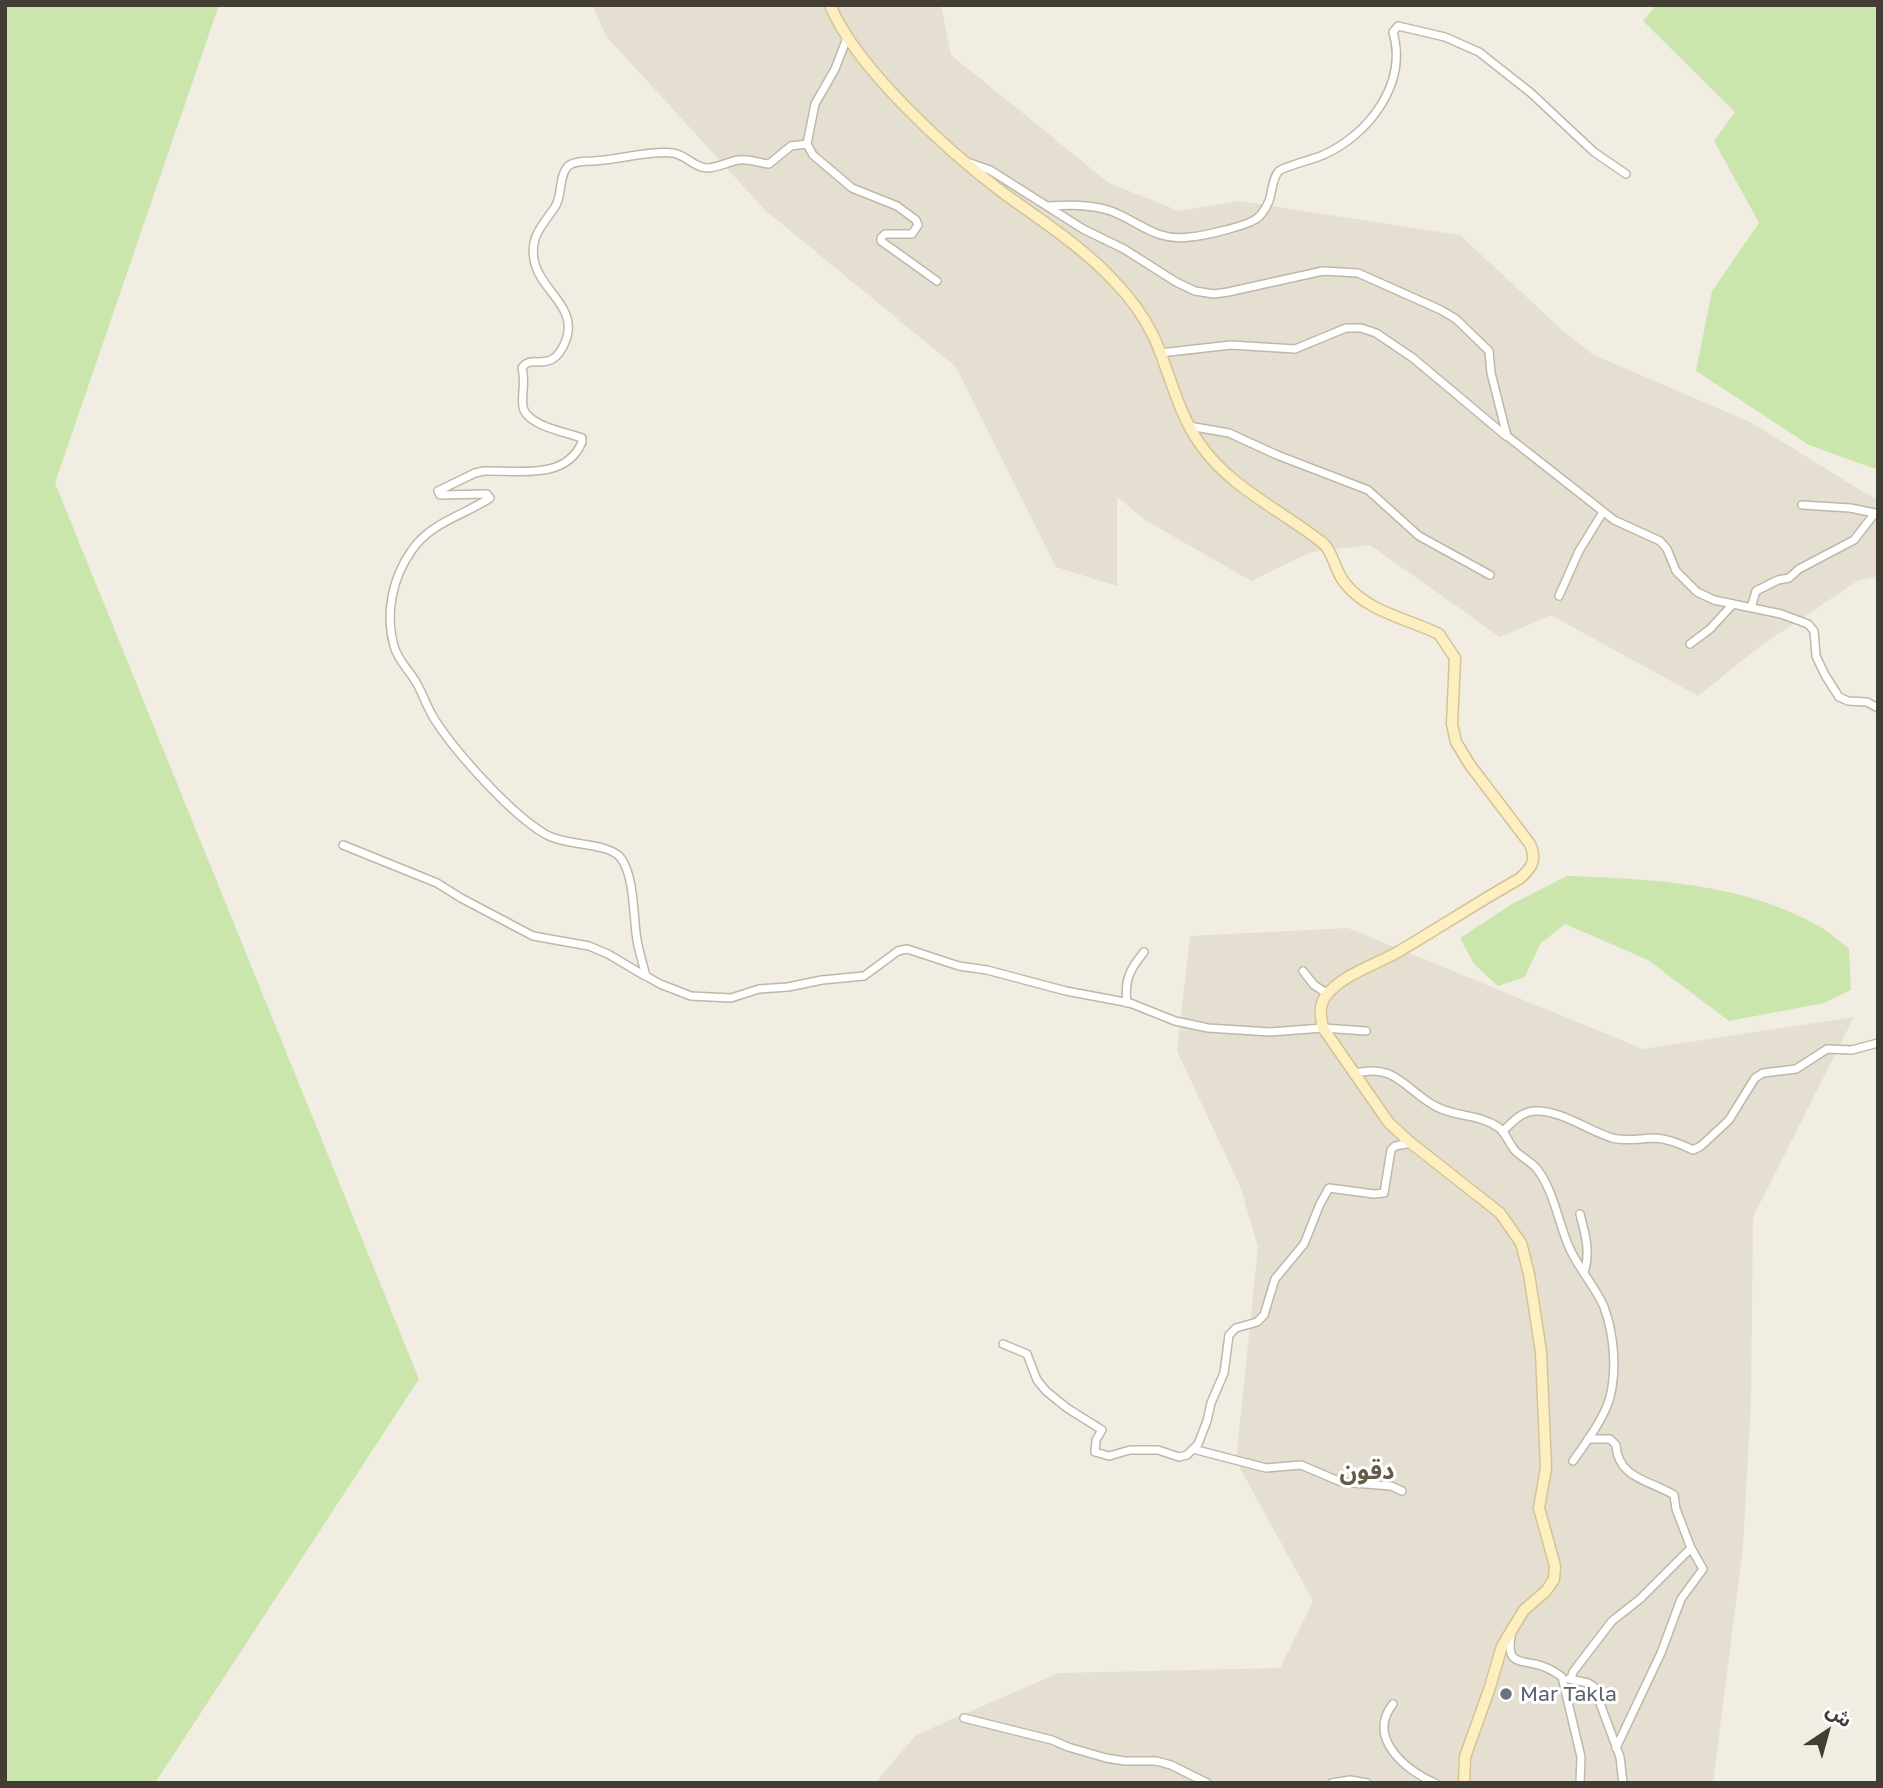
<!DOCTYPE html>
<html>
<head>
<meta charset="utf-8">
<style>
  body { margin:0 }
  #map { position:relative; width:1883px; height:1788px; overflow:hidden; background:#f1ede3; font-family:"Golos Text","Noto Sans Arabic",sans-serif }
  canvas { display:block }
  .frame { position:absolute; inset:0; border:7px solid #433d34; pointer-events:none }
  .north { position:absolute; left:1792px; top:1697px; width:70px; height:70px; -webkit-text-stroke:5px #fff; paint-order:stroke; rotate:36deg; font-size:19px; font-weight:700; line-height:28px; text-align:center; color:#433d34 }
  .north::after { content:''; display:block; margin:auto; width:24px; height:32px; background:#433d34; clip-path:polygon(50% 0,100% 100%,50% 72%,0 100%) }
</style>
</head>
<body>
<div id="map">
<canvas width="1883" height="1788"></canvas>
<div class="frame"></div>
<div class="north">ش</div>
</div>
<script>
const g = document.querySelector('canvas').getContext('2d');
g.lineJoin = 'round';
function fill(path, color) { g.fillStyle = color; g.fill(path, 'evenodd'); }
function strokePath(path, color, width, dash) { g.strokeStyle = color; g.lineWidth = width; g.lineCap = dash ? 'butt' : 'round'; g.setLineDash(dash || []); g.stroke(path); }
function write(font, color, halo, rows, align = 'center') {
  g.font = font + ' "Golos Text","Noto Sans Arabic",sans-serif'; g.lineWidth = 6; g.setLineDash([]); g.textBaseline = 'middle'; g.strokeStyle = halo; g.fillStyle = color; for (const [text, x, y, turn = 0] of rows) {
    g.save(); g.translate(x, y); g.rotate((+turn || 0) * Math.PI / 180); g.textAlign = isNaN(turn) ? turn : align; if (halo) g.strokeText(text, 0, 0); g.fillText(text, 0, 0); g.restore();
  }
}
const residential = new Path2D(`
  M592,5h349l10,50 158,128 70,28 60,-10 221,34 102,95 30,24 160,69 126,78v75l-19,4 -100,67 -61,49 -147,-81 -51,22 -130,-92 -59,7 -60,29 -106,-61 -28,-23v89l-61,-19 -100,-200 -191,-157 -159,-174z
  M1348,928l295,121 211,-32 -101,200 -2,184 -8,146 -30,236h-838l41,-48 143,-62 221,-5 33,-67 -77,-140 22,-214 -18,-61 -63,-135 13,-115z`);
const green = new Path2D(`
  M5,5h214l-164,478 364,896 -264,404h-150z
  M1656,5h222v465l-69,-25 -113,-74 16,-80 47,-68 -45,-82 21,-29 -92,-91z
  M1567,876c85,3 176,7 252,50 11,6 21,16 30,23l2,41 -27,13 -95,18 -81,-61 -83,-36 -25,20 -15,33 -27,9 -24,-22 -14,-26 52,-34z`);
const street = new Path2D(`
  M847,38l-12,31 -20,35 -8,40 6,11 39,33 45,18 19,14 2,5 -6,9h-27l-4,4v3l56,40
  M807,144l-16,2 -22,18c-11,-1 -19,-6 -31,-4 -10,2 -21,8 -31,8 -12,0 -21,-13 -34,-15 -22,-3 -55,7 -80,8 -7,0 -19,0 -25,5 -10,11 -5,29 -13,41 -13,19 -27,31 -20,57 7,27 43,44 31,76 -14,37 -35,12 -44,28 4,15 -1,26 1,39 4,19 43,25 59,31v4c-16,39 -65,28 -98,29l-9,2 -37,18 2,4 47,-1 3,4c-26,17 -60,25 -78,52 -20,28 -27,64 -18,96 4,15 15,24 22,36 7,12 11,26 19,38 22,34 76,94 110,114 20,12 61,8 75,23 15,18 13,61 17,83 2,12 6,24 9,36l14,8 31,12 40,2 28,-9 29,-2 34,-7 42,-4 34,-25 9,-2 52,17 28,4 79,21 64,12 45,18 33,7 62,4 53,-4 43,3
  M970,163l20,7 93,59 41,20 52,33 19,9 19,3 14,-2 95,-21 35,2 83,37 15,9 33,32 2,22 16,63 107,84 46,21 7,8 9,22 21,21 17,8 67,14 27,10 6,7 2,25 9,19 14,22 9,4 19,1 11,6
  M1047,206c22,-1 43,-2 64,5 29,11 45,31 79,26 14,-1 56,-11 66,-18 6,-4 10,-11 13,-18 3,-8 3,-23 10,-30 4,-4 35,-12 44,-16 46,-20 85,-72 70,-123l5,-6 47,11 34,15 52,41 63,59 32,22
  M1160,353l71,-8 64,4 51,-21h15l15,5 37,25 93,78
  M1189,426l40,7 48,22 91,35 51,46 71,39
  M1559,596l20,-45 24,-39
  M1751,608l5,-17 22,-11 11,-2 10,-9 55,-29 21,-27 -25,-5 -48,-3
  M1690,644l20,-15 23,-25
  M343,845l94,38 24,15 72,38 56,10 19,8 37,22
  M1303,971l11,14 14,9
  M1127,1003c-3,-23 3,-34 17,-51
  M1353,1074c43,-13 52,17 84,33 19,10 42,7 61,20 7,5 10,14 15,21 5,8 17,12 24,21 16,20 22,55 32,78 9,21 26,39 35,60 10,27 13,62 6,90 -5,20 -25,47 -37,64
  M1503,1131c10,-9 17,-19 32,-20 26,-1 52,19 77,27 16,4 29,0 44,0 13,1 25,6 37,12l8,-4 28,-26 26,-42 8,-5 33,-4 31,-20 25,1 26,-7
  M1580,1214c5,19 11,39 4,58
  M1003,1344l24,10 10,26 9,11 21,17 35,22 -6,10 -1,12 14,4 21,-6h28l21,7 8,-2 11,-11 9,-23 4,-18 13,-30 5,-38 7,-7 21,-6 7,-7 11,-36 29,-35 16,-40 9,-16 45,6 10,-1 7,-43 4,-4 16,-3
  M1588,1439h22l6,6c2,34 34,35 58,50l2,14 15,39
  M1193,1449l73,19 35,-3 40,17 50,4 11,5
  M1511,1635c-4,27 4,25 24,29 10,2 19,7 27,13l19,80 -1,26
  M1569,1679l19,4 6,4 26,70 3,26
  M1571,1679l2,-7 39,-51 28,-22 51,-51 12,21 -22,30 -20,54 -45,95
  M1393,1704c-27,33 12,66 42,79
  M964,1718l88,22 16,7 38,11 19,3h31l15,4 36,18
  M1332,1783l18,-3 17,3`);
const secondary = new Path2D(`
  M830,5c26,63 118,146 172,187 37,27 81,55 112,89 16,16 30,36 40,56 16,36 23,74 46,107 30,44 83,67 124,100 10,11 11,26 20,38 23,30 62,36 95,52l16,24 -3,66 4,18 14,23 60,79c7,16 2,24 -11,35 -41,23 -80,49 -121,73 -23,13 -57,23 -73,45 -7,11 -4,20 -2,31l66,95 22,20 89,70 21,30 8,31 12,78 5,116 -7,40 16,58 -1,13 -8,12 -22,19 -22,36 -12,41 -25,70 -1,26`);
const markers = [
  [1506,1694,7,"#6b7280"]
];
const worshipNames = [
  ["Mar Takla",1520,1694]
];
const quarterNames = [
  ["دقون",1367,1471]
];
fill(residential, '#e5dfd1');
fill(green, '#cbe6ac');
strokePath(street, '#bfb8a9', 10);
strokePath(secondary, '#d4c395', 13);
strokePath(street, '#fff', 7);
strokePath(secondary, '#feefc1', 10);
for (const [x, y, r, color] of markers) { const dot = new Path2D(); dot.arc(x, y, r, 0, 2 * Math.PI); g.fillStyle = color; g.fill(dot); strokePath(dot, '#fff', 2.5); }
write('21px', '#5b616d', '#fff', worshipNames, 'left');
write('bold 24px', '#665b4b', '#fff', quarterNames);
</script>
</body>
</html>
